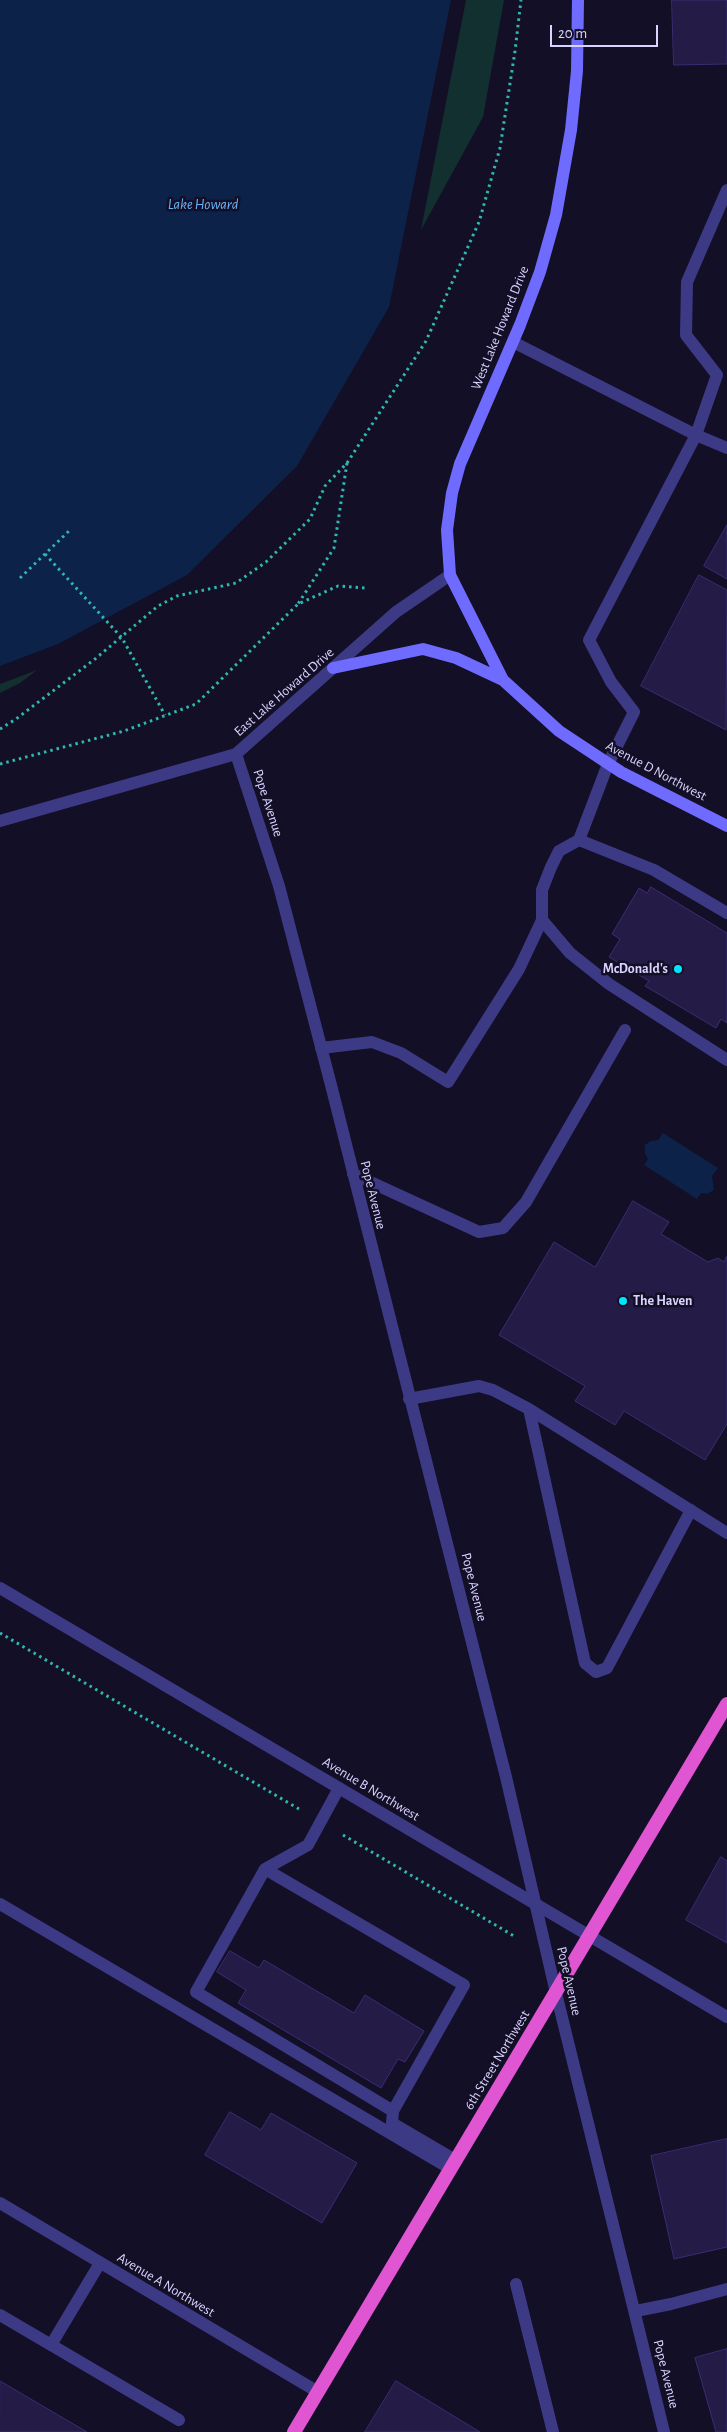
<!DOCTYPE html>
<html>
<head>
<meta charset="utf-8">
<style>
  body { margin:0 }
  #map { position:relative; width:727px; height:2432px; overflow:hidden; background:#130f26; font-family:"Alegreya Sans",sans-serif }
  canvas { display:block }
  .scale { position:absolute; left:550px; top:25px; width:108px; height:22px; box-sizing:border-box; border:2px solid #d9d4ff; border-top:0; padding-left:6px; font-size:15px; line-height:18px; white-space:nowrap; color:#d9d4ff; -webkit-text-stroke:4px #130f26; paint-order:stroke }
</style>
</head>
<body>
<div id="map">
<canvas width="727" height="2432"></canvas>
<div class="scale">20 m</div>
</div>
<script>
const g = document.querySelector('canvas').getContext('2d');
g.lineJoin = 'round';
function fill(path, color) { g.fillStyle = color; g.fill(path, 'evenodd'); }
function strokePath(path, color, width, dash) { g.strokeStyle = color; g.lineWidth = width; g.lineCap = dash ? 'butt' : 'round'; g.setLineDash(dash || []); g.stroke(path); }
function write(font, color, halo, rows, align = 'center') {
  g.font = font + ' "Alegreya Sans",sans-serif'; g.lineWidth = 5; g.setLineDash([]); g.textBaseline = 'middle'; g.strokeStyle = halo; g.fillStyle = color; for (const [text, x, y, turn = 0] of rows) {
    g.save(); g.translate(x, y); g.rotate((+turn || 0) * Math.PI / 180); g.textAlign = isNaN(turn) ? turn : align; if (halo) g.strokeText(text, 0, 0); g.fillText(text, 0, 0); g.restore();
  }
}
const green = new Path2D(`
  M466,0h38l-21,117 -62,113z
  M37,670l-17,13 -20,10v-9z`);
const water = new Path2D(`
  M0,0h451l-62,307 -92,159 -110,109 -129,69 -58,22z
  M663,1133l55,35 -6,8 2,14 -7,4 -6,-1 -4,6 -53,-34 4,-6 -3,-5v-9l6,-4 7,-1z`);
const building = new Path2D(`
  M672,0h55v64l-53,1z
  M727,525v54l-23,-13z
  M699,575l28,15 -1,140 -85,-44z
  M651,887l76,46v90l-6,-4 -5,9 -71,-42 4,-5 -40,-24 11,-18 -8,-5 27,-46 8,5z
  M633,1201l36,21 -8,12 47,28 10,-4 6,4 3,-6v168l-22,36 -81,-49 -9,14 -40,-24 10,-15 -86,-51 55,-93 41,25z
  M721,1857l6,4v82l-41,-23z
  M230,1951l29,17 5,-8 90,53 11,-18 59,36 -19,31 -7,-3 -17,29 -143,-85 8,-13 -29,-18z
  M230,2112l31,18 10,-17 86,50 -35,60 -117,-68z
  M727,2139v108l-53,12 -23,-103z
  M727,2349v83h-11l-21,-74z
  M0,2381l87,51h-87z
  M396,2381l84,51h-115z`);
const path = new Path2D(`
  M347,463l79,-122 53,-119 21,-74 15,-97 6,-51
  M45,554l77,84 43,77
  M20,578l50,-48
  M0,729l16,-10 79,-60 63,-53 19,-10 59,-13 30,-21 44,-43 15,-33 22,-23 -13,85 -36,56
  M0,764l124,-33 72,-27 102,-100 40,-18 27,2
  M0,1633l299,176
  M343,1835l171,101`);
const service = new Path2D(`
  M727,190l-40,92 -1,53 31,40 -21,60 31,13
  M513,342l183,93 -107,205 22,42 23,30 -26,52 -29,76
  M727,913l-73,-43 -75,-30 -20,11 -8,16 -9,23v30l28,33 39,31 118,76
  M321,1048l51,-6 29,11 47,29 71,-113 23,-49
  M353,1174l126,58 24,-4 23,-26 99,-172
  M409,1399l70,-13 14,4 36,19 198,124
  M529,1409l56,254 11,9 11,-4 84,-158
  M265,1869l199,116 -71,126 -197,-119 69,-123 43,-24 31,-57
  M0,1904l451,265
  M393,2111l-1,12 63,37
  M516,2284l37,148
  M636,2311l35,-7 56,-15
  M0,2315l179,105
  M51,2345l49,-82`);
const minor = new Path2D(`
  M236,754l43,132 52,199 175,692 50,216 108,439
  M0,1588l727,429
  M0,2203l318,189`);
const tertiary = new Path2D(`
  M0,821l236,-67 160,-142 54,-37`);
const secondary = new Path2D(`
  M578,0l-1,71 -6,59 -15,85 -16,57 -20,53 -60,139 -8,29 -5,37 3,45 53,105 56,51 62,41 106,54
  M333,668l90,-19 33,9 47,22`);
const trunk = new Path2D(`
  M294,2432l433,-728`);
const markers = [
  [678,969,5,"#00e5ff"],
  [623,1301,5,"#00e5ff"]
];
const streetNames = [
  ["West Lake Howard Drive",500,328,-68],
  ["East Lake Howard Drive",284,692,-41],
  ["Avenue D Northwest",656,771,28],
  ["Pope Avenue",268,803,72],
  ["Pope Avenue",373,1195,76],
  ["Pope Avenue",474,1587,76],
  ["Avenue B Northwest",371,1789,31],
  ["Pope Avenue",569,1981,77],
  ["6th Street Northwest",497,2060,-59],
  ["Avenue A Northwest",166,2285,31],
  ["Pope Avenue",666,2374,76]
];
const poiNames = [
  ["McDonald's",668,969],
  ["The Haven",633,1301,"left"]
];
const waterNames = [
  ["Lake Howard",203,204]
];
fill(green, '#12302f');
fill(water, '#0c2248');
fill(building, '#241b47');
strokePath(building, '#3b2d73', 1);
strokePath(path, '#2fb8b0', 3, [2.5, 4]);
strokePath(service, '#3d3a85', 12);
strokePath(minor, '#3d3a85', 12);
strokePath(tertiary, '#3d3a85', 12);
strokePath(secondary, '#6f6bff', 12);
strokePath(trunk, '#e055d1', 14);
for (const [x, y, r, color] of markers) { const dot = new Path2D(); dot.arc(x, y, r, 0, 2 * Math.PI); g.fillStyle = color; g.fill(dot); strokePath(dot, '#130f26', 2); }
write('14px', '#d9d4ff', '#130f26', streetNames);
write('bold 14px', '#d9d4ff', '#130f26', poiNames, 'right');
write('italic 15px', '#62b6ff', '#130f26', waterNames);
</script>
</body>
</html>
